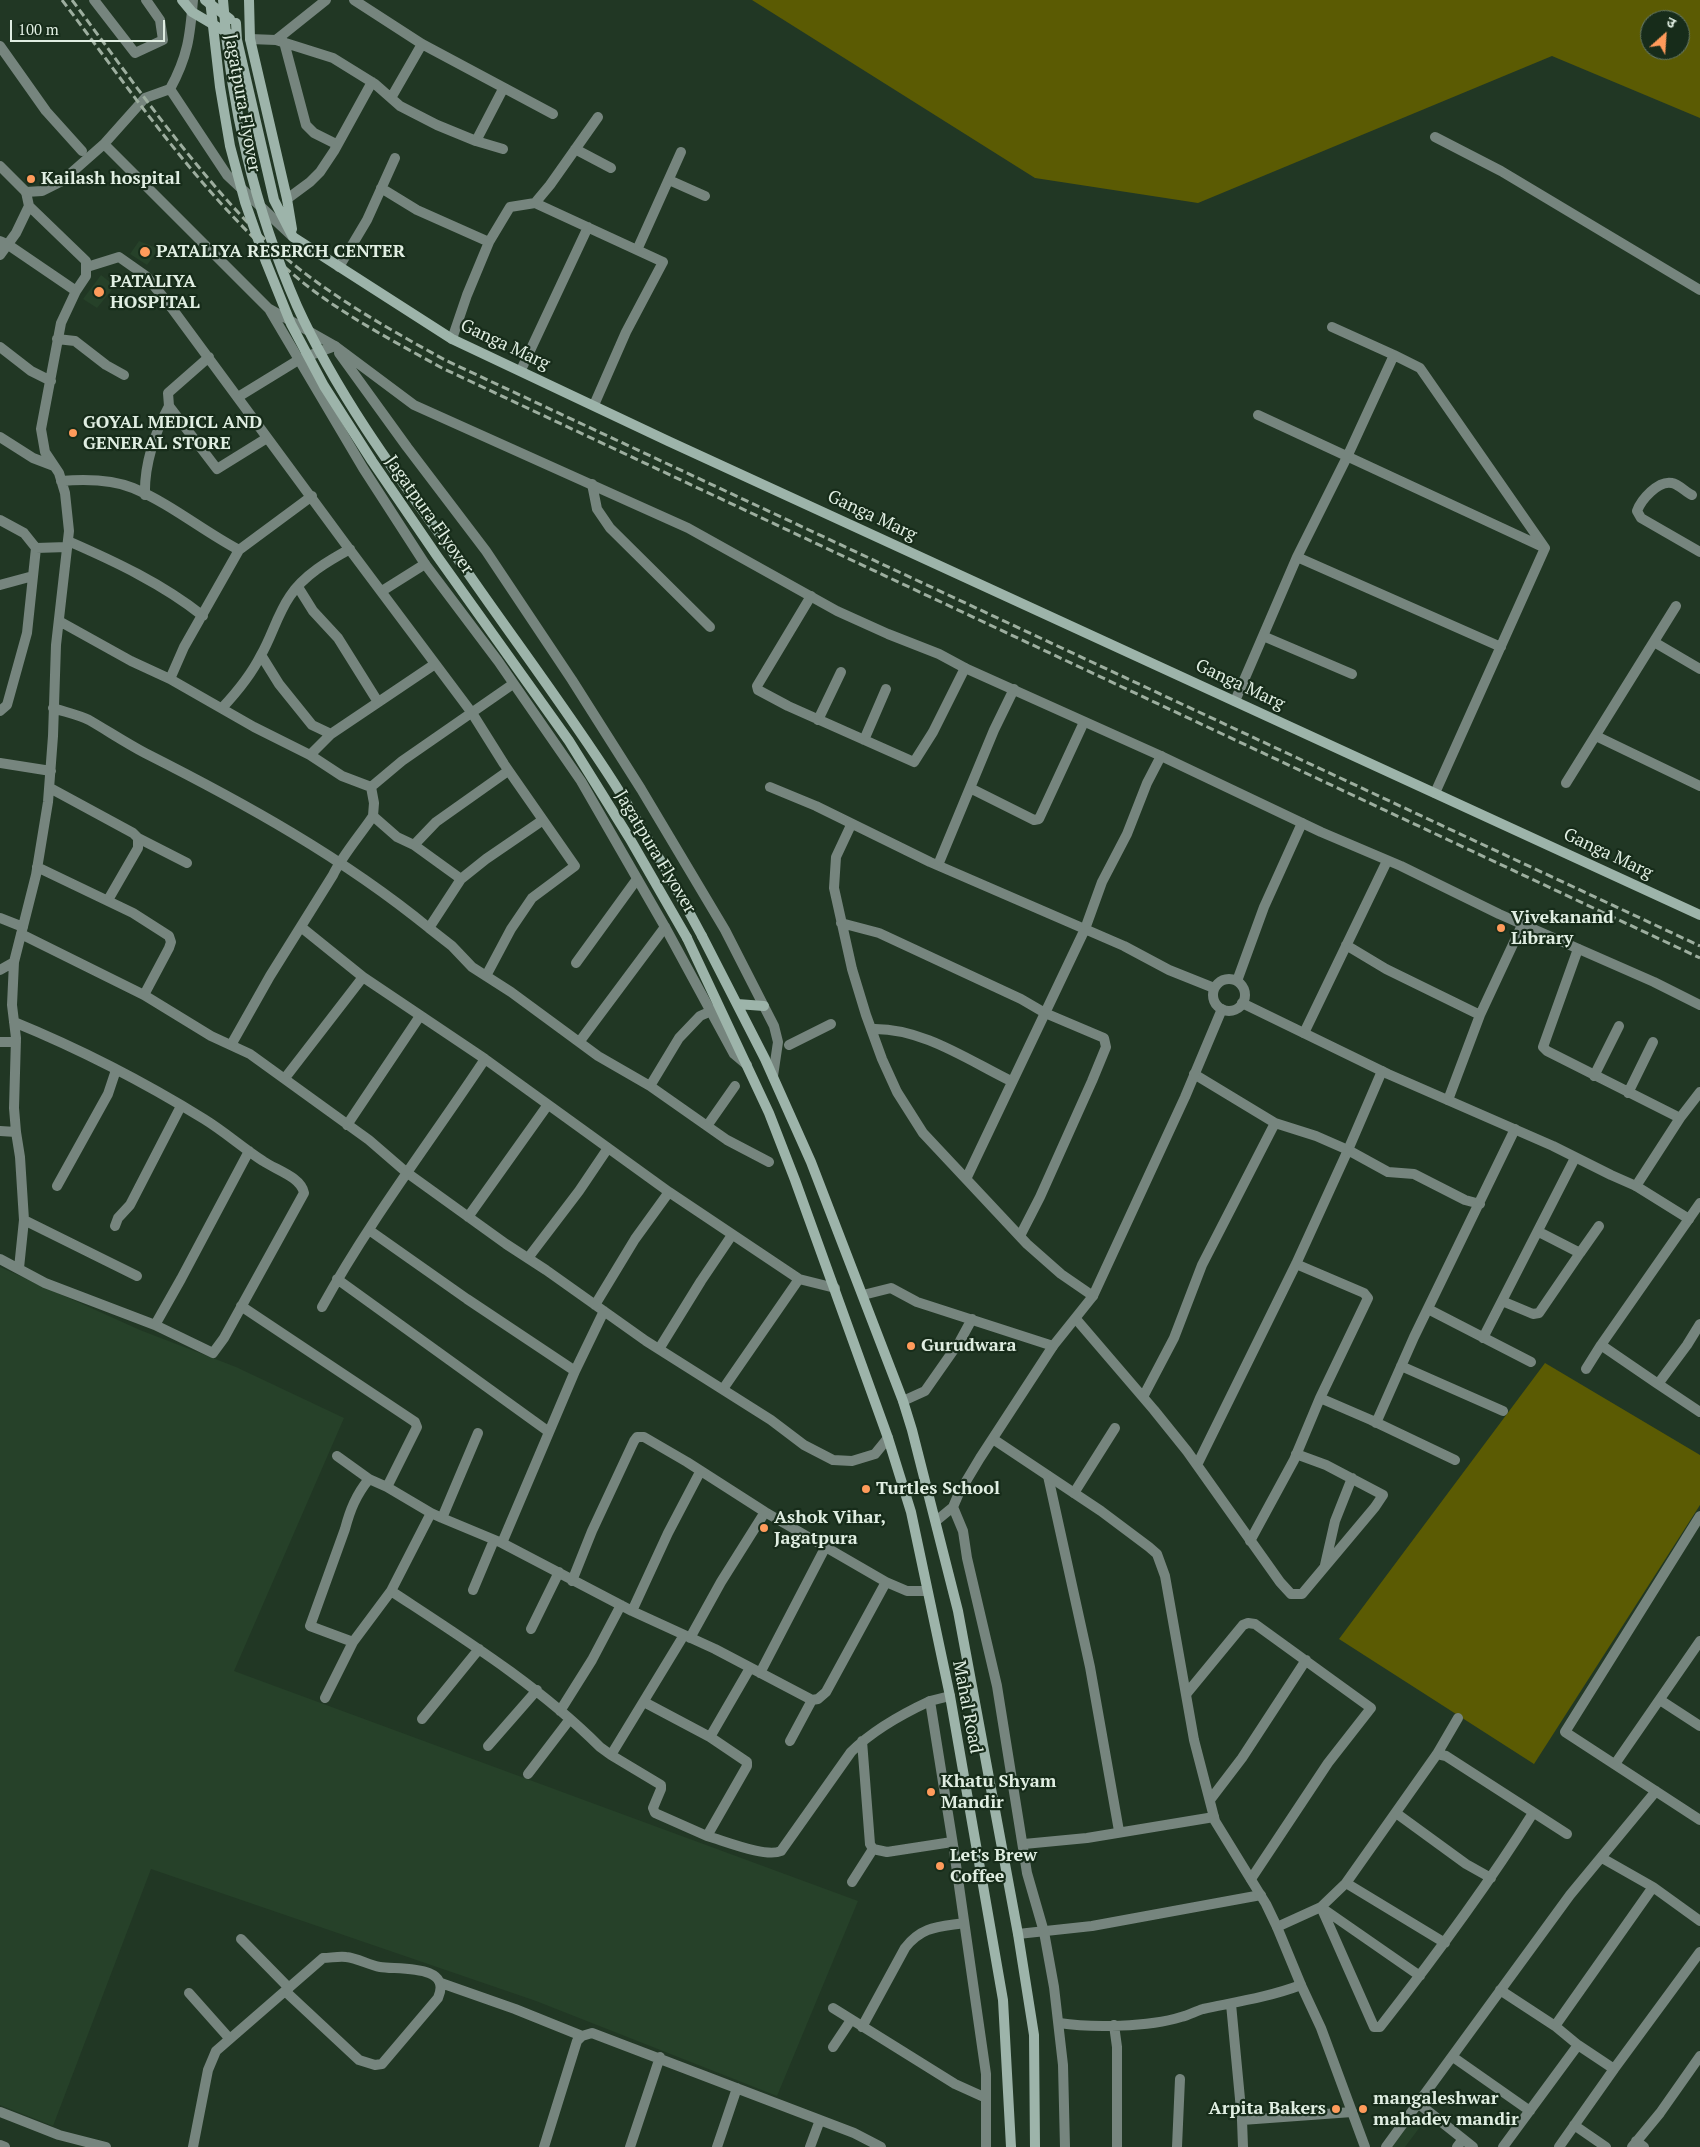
<!DOCTYPE html>
<html>
<head>
<meta charset="utf-8">
<style>
  body { margin:0 }
  #map { position:relative; width:1700px; height:2147px; overflow:hidden; background:#213724; font-family:"PT Serif","Noto Sans Devanagari",serif }
  canvas { display:block }
  .north { position:absolute; left:1640px; top:10px; width:50px; height:50px; box-sizing:border-box; background:#172c1a; border:1px solid #677a6a; border-radius:50%; rotate:26deg; font-size:14px; font-weight:700; line-height:20px; text-align:center; color:#e0eee2 }
  .north::after { content:''; display:block; margin:auto; width:18px; height:22px; background:#ff9b5b; clip-path:polygon(50% 0,100% 100%,50% 72%,0 100%) }
  .scale { position:absolute; left:10px; top:20px; width:155px; height:22px; box-sizing:border-box; border:2px solid #e0eee2; border-top:0; padding-left:6px; font-size:15px; line-height:18px; white-space:nowrap; color:#e0eee2; -webkit-text-stroke:4px #172c1a; paint-order:stroke }
</style>
</head>
<body>
<div id="map">
<canvas width="1700" height="2147"></canvas>
<div class="north">उ</div>
<div class="scale">100 m</div>
</div>
<script>
const g = document.querySelector('canvas').getContext('2d');
g.lineJoin = 'round';
function fill(path, color) { g.fillStyle = color; g.fill(path, 'evenodd'); }
function strokePath(path, color, width, dash) { g.strokeStyle = color; g.lineWidth = width; g.lineCap = dash ? 'butt' : 'round'; g.setLineDash(dash || []); g.stroke(path); }
function write(font, color, halo, rows, align = 'center') {
  g.font = font + ' "PT Serif",serif'; g.lineWidth = 4.5; g.setLineDash([]); g.textBaseline = 'middle'; g.strokeStyle = halo; g.fillStyle = color; for (const [text, x, y, turn = 0] of rows) {
    g.save(); g.translate(x, y); g.rotate((+turn || 0) * Math.PI / 180); g.textAlign = isNaN(turn) ? turn : align; if (halo) g.strokeText(text, 0, 0); g.fillText(text, 0, 0); g.restore();
  }
}
const built = new Path2D(`
  M139,241l20,8 -12,16 -17,-11z
  M101,275l14,11 -18,22 -14,-9z
  M0,1267l140,63 96,37 108,51 -110,253 624,230 -81,195 -241,-95 -385,-132 -98,257 -53,-21z
  M1412,2114l11,9 -18,24h-19z`);
const green = new Path2D(`
  M752,0h948v118l-148,-62 -354,147 -163,-25zM1650,20h30v30h-30z
  M1545,1363l155,92v50l-166,259 -195,-125z`);
const minor = new Path2D(`
  M94,0l41,53 28,-13 -3,-20 -14,-20
  M354,0l68,44 131,70
  M250,39l26,1 57,18 42,26 25,22 37,19 39,16 27,8
  M276,40l50,-40
  M284,42l22,83 8,8 22,11
  M0,46l46,65 36,40
  M391,98l31,-54
  M1435,137l66,34 199,119
  M476,141l27,-52
  M575,149l36,19
  M669,180l36,16
  M381,188l36,22 72,32
  M287,199l23,-17 10,-10 14,-21 38,-69
  M0,241l7,3 69,47
  M637,250l44,-98
  M0,255l16,-22 13,-27 -3,-14
  M87,267l32,-10 27,19 22,27 176,239 128,171 32,51 71,102 -43,32 -21,31 -25,47
  M339,267l28,-47 28,-62
  M57,339l18,2 31,24 18,10
  M452,339l15,-44 22,-53 21,-35 25,-4
  M0,347l31,24 20,10
  M1394,355l26,13 125,180 -110,245
  M209,357l-41,36 1,13 48,63 50,-31
  M521,370l67,-143
  M238,397l62,-38 35,-13
  M594,405l32,-73 37,-70 -128,-59 15,-18 48,-68
  M1258,415l287,133
  M0,437l33,21 21,8
  M61,481c24,-2 50,-2 72,7 38,16 70,43 106,62l73,-54
  M592,484l5,25 13,19 100,99
  M145,495c-1,-30 10,-63 24,-89
  M1692,495c-6,-3 -14,-11 -20,-12 -14,-3 -31,17 -35,28l4,7 59,34
  M0,520l24,13 12,15 -9,85 -20,72 -7,6
  M68,541c46,20 95,43 135,75
  M36,548l31,-1
  M1297,557l204,90
  M0,585l33,-9
  M298,587l15,24 25,27 40,64
  M382,591l43,-27
  M811,596l-54,90 1,4 30,16 126,56 19,-30 32,-64
  M59,621l72,40 39,18 84,48 56,28 32,21 29,11 3,16 -1,13 24,21 17,8 47,34 -32,49 23,18 20,21 39,25 87,64 52,30 77,54 42,22
  M1263,636l89,38
  M1654,642l46,27
  M261,655l18,29 33,41 19,9
  M170,679l14,-32 55,-97
  M1235,701l62,-144 50,-100 47,-102 -62,-28
  M53,708c12,4 26,7 36,12 19,11 37,23 56,33 99,50 197,104 284,175
  M222,708c15,-16 29,-33 39,-53 11,-19 16,-40 29,-59 14,-21 38,-35 60,-47
  M818,720l23,-48
  M1596,736l104,50
  M864,740l22,-51
  M310,755l21,-21 104,-70
  M0,763l51,8
  M1566,783l110,-177
  M371,787l31,-26 111,-77
  M770,787l46,19 114,56 194,84 45,24 45,18
  M50,788l83,45 5,5v10l-30,52
  M970,788l64,32 5,-1 45,-97
  M851,825l-15,32 -2,31 18,81 14,46 16,44 15,33 26,41 104,111 34,30 32,22
  M138,838l49,25
  M414,845l22,-23 72,-51
  M938,865l56,-135 20,-41
  M37,867l96,46 36,23 2,6 -2,6 -25,47
  M461,879l25,-20 57,-39
  M0,918l23,9
  M841,923l38,10 142,66 24,14 59,25 2,9 -14,34 -52,116 -20,39
  M301,927l62,50 122,82 184,133 130,87 -76,110
  M21,934l123,61 67,41 39,18 119,86 37,32 100,72 40,26 100,71 125,79 33,25 29,15 19,1 23,-7 13,-16
  M1346,945l40,24 94,46
  M1578,949l-35,98 4,4 133,67
  M576,963l61,-84
  M0,970l14,-8
  M1213 995a16 16 0 1 1 32 0a16 16 0 1 1-32 0Z
  M1237,981l27,-74 38,-84
  M871,1029c50,-2 97,31 140,52
  M1304,1033l83,-172
  M580,1041l85,-114
  M0,1042h16
  M231,1045l39,-69 63,-101c9,-19 28,-41 40,-59
  M789,1045l42,-21
  M1194,1074l81,49 41,13 32,14 40,22 26,2 51,26 15,4
  M1594,1076l25,-50
  M285,1078l78,-101
  M650,1086l29,-48 21,-22 18,-8
  M1628,1093l25,-51
  M1448,1100l32,-85 42,-90
  M347,1125l73,-109
  M707,1126l28,-40
  M0,1131l16,1 4,25 4,63 113,56
  M16,1132l-2,-24 2,-70 -4,-33 2,-43 22,-87 12,-73 5,-66 3,-91 13,-114 -4,-38 -6,-20 -14,-21 -4,-23 20,-106 15,-32 10,-15v-15l-57,-55
  M967,1177l118,-248 17,-47 25,-48 20,-51 14,-27
  M57,1186l51,-92 8,-24
  M1636,1186l44,-68 20,-26
  M468,1217l79,-111
  M115,1226l3,-8 12,-13 51,-99
  M369,1230l98,69 108,72
  M1580,1253l19,-27
  M528,1258l51,-67 29,-43
  M0,1259l45,24 110,42 58,28 11,-15 80,-145c-3,-16 -28,-23 -41,-32 -20,-13 -38,-29 -59,-42 -60,-37 -124,-70 -190,-97
  M19,1268l5,-48
  M337,1279l212,153
  M799,1279l36,9
  M863,1295l28,-7 26,14 136,44
  M1502,1301l31,13 6,-1 41,-60 -41,-21
  M595,1305l40,-66 34,-47
  M241,1306l174,116 2,5 -30,60 44,26
  M322,1307c48,-87 108,-165 163,-248
  M1428,1309l103,53
  M604,1311l-29,60 -73,172 130,68 83,38 97,51 6,-1 8,-7 60,-110 21,9h20
  M1076,1319l78,91 33,41 93,131 11,12h11l73,-87 8,-12 -57,-30 -30,-11
  M155,1325l26,-46 68,-128
  M1483,1338l92,-180
  M1601,1345l57,39 29,-39 13,-21
  M659,1349l42,-68 31,-46
  M1401,1366l102,45
  M1586,1369l15,-24 99,-142
  M1658,1384l42,28
  M1143,1397l31,-59 28,-73 73,-142
  M1320,1398l51,22 84,40
  M903,1401l22,-10 35,-50 12,-22
  M1376,1423l38,-86 101,-208
  M478,1433l-36,85 -11,-5 -40,78c73,48 147,94 209,156l11,8 73,-120
  M337,1456l32,23 18,8
  M1197,1465l99,-201 52,-114 34,-79
  M1048,1476l42,191 29,164
  M1074,1493l41,-65
  M1700,1516l-135,216 135,88
  M442,1518l60,25
  M1250,1541l44,-81 26,-62 48,-100 -4,-5 -68,-29
  M1325,1565l10,-44 17,-43
  M572,1581l20,-50 42,-90 3,-4h7l43,25 78,50 121,70
  M473,1590l21,-50
  M632,1611l36,-78 32,-61
  M531,1629l28,-57
  M690,1638l31,-56 44,-70
  M353,1642l-43,-16 35,-97c5,-19 11,-34 24,-50
  M760,1673l65,-125
  M1187,1693l56,-68 5,-2 7,1 116,84 -43,55 -77,116
  M325,1698l28,-56 38,-51
  M1660,1700l40,26
  M560,1711l32,-51 29,-55
  M422,1719l57,-70
  M710,1737l40,-69
  M790,1741l22,-41
  M862,1741l8,103 3,5 14,3 65,-10
  M488,1746l49,-56
  M1437,1754l9,2 121,78
  M611,1755l50,30v4l-8,19 2,5 52,23 40,-70v-4l-37,-25 -66,-35
  M1615,1764l85,-123
  M528,1774l42,-55
  M1210,1800l32,-42 64,-98
  M1396,1813l70,51 25,14
  M707,1836c18,5 59,22 74,15l70,-99c22,-22 51,-38 79,-51
  M1024,1844l63,-6 127,-21
  M1602,1858l51,29 47,34
  M852,1882l21,-33
  M1346,1883l99,60
  M1321,1907l53,120h6c54,-69 106,-139 153,-214
  M1322,1908l98,68
  M1277,1927l44,-20 25,-24 91,-129 21,-36
  M1018,1934l74,-8 169,-31
  M241,1939l48,49
  M441,1983l74,26 67,27
  M1500,1990l55,36
  M189,1993l40,45
  M1231,2004l11,116 1,27
  M833,2008l122,76 31,14
  M1059,2023c33,5 90,4 122,-6 8,-2 15,-6 22,-8 33,-7 66,-12 98,-24
  M1114,2025l3,22v100
  M862,2027l43,-79c17,-22 34,-21 59,-25
  M833,2047l18,-27
  M1453,2057l77,54
  M1614,2069l86,-117
  M1419,2104l44,35
  M0,2112l59,23 47,12
  M1242,2120l110,-8
  M1574,2125l32,22
  M1636,2141l8,6
  M193,2147l15,-77 8,-19 107,-93c7,0 16,-2 23,-1 12,1 22,8 34,10 18,3 73,-3 58,31l-56,66 -7,1 -16,-5 -74,-69
  M544,2147l33,-106 5,-5 10,-3 262,100 27,14
  M630,2147l30,-90
  M717,2147l20,-59
  M810,2147l10,-27
  M1177,2147l3,-68
  M1386,2147l184,-252 86,-104
  M1457,2147l6,-8 10,8
  M1503,2147l75,-102
  M1559,2147l55,-78 -36,-24 -23,-19 98,-139
  M1632,2147l28,-34 40,-57`);
const tertiary = new Path2D(`
  M170,89l57,86 65,61
  M170,89c18,-33 20,-53 23,-89
  M104,144l41,-46 25,-9
  M0,166l26,26 16,-1 20,-10 42,-37 164,164 67,38 79,59 274,123 149,83 51,23 51,20 26,14 196,88 160,76 80,34 98,48 155,68 46,23
  M269,309l94,159 62,96 73,97 83,120 84,146 69,127 13,11
  M339,353l68,94 79,104 86,129 69,109 84,141 49,96 4,16 -5,34
  M1242,1003l146,71 165,72 58,29 25,11 53,33
  M993,1439l108,72 48,36 8,7 8,22 29,164 21,81 51,83 11,23 24,58 20,43 44,119
  M953,1507l10,24 4,27 30,128 30,187 17,59 10,55 9,78 2,82
  M936,1521l17,-14 6,-14 21,-35 73,-112 40,-50 92,-199 37,-88
  M950,1696l-20,5 24,150 32,223v73
  M0,2145l5,2`);
const secondary = new Path2D(`
  M182,0l10,12 39,23
  M205,0l25,19
  M249,0l1,39 37,160 5,30
  M236,23l1,17 37,160 19,37 159,102 216,102 1032,474
  M702,936l63,123 46,103 92,239 9,29 46,181 60,323 16,101 1,112
  M687,938l82,175 26,67 93,258 23,74 39,184 53,304 8,147
  M737,1004l27,2`);
const rail = new Path2D(`
  M62,0c74,98 144,202 239,281 42,34 94,61 141,87l1258,590
  M72,0c57,76 112,156 178,225 55,57 126,97 195,135l1255,586`);
const secondaryBridge = new Path2D(`
  M210,0l10,87 10,59 15,56 21,60 25,62 33,62 48,75 65,95 132,185 61,98 57,99
  M223,0c7,104 32,210 74,306 44,97 111,184 173,270 48,69 99,137 144,207 32,50 60,101 88,153`);
const markers = [
  [31,179,5,"#ff9b5b"],
  [145,252,6,"#ff9b5b"],
  [99,292,6,"#ff9b5b"],
  [73,433,5,"#ff9b5b"],
  [1501,928,5,"#ff9b5b"],
  [911,1346,5,"#ff9b5b"],
  [866,1489,5,"#ff9b5b"],
  [764,1528,5,"#ff9b5b"],
  [931,1792,5,"#ff9b5b"],
  [940,1866,5,"#ff9b5b"],
  [1336,2109,5,"#ff9b5b"],
  [1363,2109,5,"#ff9b5b"]
];
const streetNames = [
  ["Jagatpura Flyover",242,103,80],
  ["Ganga Marg",505,345,25],
  ["Jagatpura Flyover",429,515,55],
  ["Ganga Marg",872,516,25],
  ["Ganga Marg",1240,685,25],
  ["Jagatpura Flyover",655,852,59],
  ["Ganga Marg",1608,854,25],
  ["Mahal Road",967,1707,79]
];
const poiNames = [
  ["Kailash hospital",41,179],
  ["PATALIYA RESERCH CENTER",156,252],
  ["PATALIYA",110,282],
  ["HOSPITAL",110,303],
  ["GOYAL MEDICL AND",83,423],
  ["GENERAL STORE",83,444],
  ["Vivekanand",1511,918],
  ["Library",1511,939],
  ["Gurudwara",921,1346],
  ["Turtles School",876,1489],
  ["Ashok Vihar,",774,1518],
  ["Jagatpura",774,1539],
  ["Khatu Shyam",941,1782],
  ["Mandir",941,1803],
  ["Let's Brew",950,1856],
  ["Coffee",950,1877],
  ["mangaleshwar",1373,2099],
  ["mahadev mandir",1373,2120],
  ["Arpita Bakers",1326,2109,"right"]
];
fill(built, '#264129');
fill(green, '#5b5b03');
strokePath(minor, '#76857e', 10);
strokePath(tertiary, '#76857e', 10);
strokePath(secondary, '#9db4aa', 10);
strokePath(rail, '#9dae9f', 3, [8, 4]);
strokePath(secondaryBridge, '#9db4aa', 10);
for (const [x, y, r, color] of markers) { const dot = new Path2D(); dot.arc(x, y, r, 0, 2 * Math.PI); g.fillStyle = color; g.fill(dot); strokePath(dot, '#172c1a', 2); }
write('18px', '#e0eee2', '#172c1a', streetNames);
write('bold 18px', '#e0eee2', '#172c1a', poiNames, 'left');
</script>
</body>
</html>
